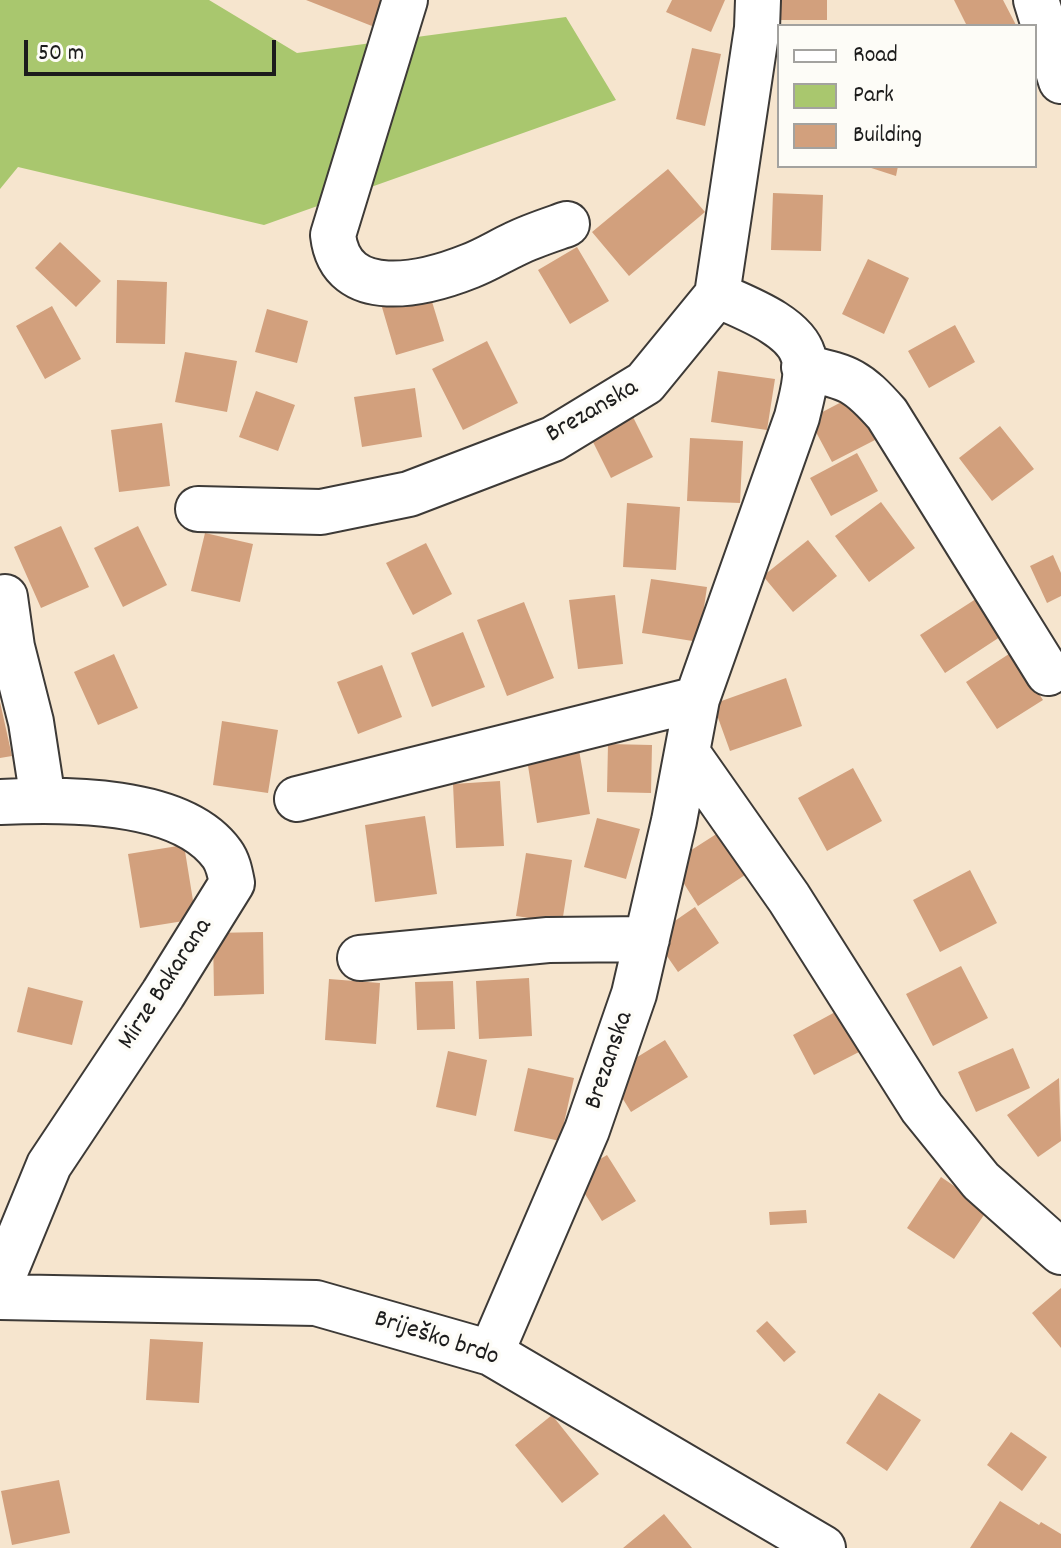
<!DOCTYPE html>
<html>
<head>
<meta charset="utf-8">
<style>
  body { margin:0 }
  #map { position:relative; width:1061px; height:1548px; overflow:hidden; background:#f6e5ce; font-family:Dekko,sans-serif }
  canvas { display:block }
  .legend { position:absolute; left:777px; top:24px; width:260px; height:144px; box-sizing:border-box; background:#fdfcf7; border:2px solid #a3a29f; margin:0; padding:10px 14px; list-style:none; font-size:24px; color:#1c1c1c }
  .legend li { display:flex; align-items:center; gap:16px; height:40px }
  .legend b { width:40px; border:2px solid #a3a29f }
  .scale { position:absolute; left:24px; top:40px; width:252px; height:36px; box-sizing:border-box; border:4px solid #1c1c1c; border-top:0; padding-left:10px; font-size:24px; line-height:28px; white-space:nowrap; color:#1c1c1c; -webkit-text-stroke:6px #fdfcf7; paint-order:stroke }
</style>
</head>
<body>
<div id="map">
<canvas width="1061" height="1548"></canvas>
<ul class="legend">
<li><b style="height:10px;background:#fff"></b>Road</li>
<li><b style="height:22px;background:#a9c76e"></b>Park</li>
<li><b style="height:22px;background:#d2a07d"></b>Building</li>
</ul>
<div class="scale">50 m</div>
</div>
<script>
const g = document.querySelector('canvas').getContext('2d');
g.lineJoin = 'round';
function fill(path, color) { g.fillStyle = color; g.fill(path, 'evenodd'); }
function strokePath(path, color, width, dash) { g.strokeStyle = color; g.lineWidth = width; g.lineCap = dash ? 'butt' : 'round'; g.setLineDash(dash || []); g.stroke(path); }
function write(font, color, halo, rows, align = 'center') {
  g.font = font + ' Dekko,sans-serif'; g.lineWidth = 7; g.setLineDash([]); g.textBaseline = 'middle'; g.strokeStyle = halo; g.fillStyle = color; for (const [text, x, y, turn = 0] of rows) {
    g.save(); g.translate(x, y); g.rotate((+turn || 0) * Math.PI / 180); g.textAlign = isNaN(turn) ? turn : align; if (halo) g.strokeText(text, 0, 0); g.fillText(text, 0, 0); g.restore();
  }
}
const green = new Path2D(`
  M0,0h209l88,53 269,-36 50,83 -352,125 -246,-58 -18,22z`);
const building = new Path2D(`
  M306,0h82l-11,28z
  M672,0h53l-14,32 -45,-20z
  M779,0h48v20h-48z
  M954,0h49l13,25 -49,1z
  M692,48l29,6 -16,72 -29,-7z
  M865,166h33l-2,10z
  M668,169l37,43 -76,64 -37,-44z
  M773,193l50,2 -2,56 -50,-1z
  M60,242l41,39 -25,26 -41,-39z
  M577,247l32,54 -39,23 -32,-54z
  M868,259l41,19 -25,56 -42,-20z
  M117,280l50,2 -2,62 -49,-1z
  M426,282l18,59 -48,14 -17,-58z
  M52,306l29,53 -36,20 -29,-53z
  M267,309l41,12 -11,42 -42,-11z
  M955,325l20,37 -46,26 -21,-37z
  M487,341l31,62 -55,27 -31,-61z
  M185,352l52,9 -10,51 -52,-10z
  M718,371l57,8 -8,51 -56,-8z
  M415,388l7,49 -60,10 -8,-50z
  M256,391l39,14 -17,46 -39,-14z
  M853,396l22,44 -43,22 -23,-43z
  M631,413l22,44 -42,21 -22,-44z
  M162,423l8,63 -51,6 -8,-62z
  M1000,426l34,43 -42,32 -33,-43z
  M690,438l53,3 -3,62 -53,-2z
  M857,453l21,38 -47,25 -21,-38z
  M881,502l34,46 -46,34 -34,-46z
  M627,503l53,4 -4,63 -53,-3z
  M61,526l28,61 -48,21 -27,-61z
  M138,526l29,59 -44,22 -29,-59z
  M205,533l48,11 -13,58 -49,-11z
  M808,540l29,36 -44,36 -30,-36z
  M426,543l26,51 -39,21 -27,-52z
  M1053,555l8,18v23l-14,7 -17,-37z
  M651,579l56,8 -8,55 -57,-9z
  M615,595l8,69 -45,5 -9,-69z
  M982,595l24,38 -61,40 -25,-38z
  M524,602l30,76 -47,18 -30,-76z
  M463,632l22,55 -53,20 -21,-54z
  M1012,652l31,48 -46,29 -31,-47z
  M114,654l24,54 -40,17 -24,-53z
  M382,665l20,52 -44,17 -21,-52z
  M786,678l16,48 -72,25 -17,-47z
  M0,702l12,54 -12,2z
  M222,721l56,9 -10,63 -55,-8z
  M578,744l12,70 -53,9 -11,-70z
  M608,744l44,1 -1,48 -44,-1z
  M853,768l29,53 -55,30 -29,-53z
  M500,781l4,65 -48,2 -3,-64z
  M425,816l12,78 -62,8 -10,-77z
  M597,818l43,11 -14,50 -42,-12z
  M718,833l27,42 -47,31 -27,-43z
  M184,845l12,74 -56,9 -12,-74z
  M526,853l46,7 -10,63 -46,-7z
  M970,870l27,53 -57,29 -27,-52z
  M695,907l24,36 -41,29 -25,-36z
  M263,932l1,62 -50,2 -1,-63z
  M961,966l27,52 -55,28 -27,-52z
  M529,978l3,58 -53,3 -3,-58z
  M329,979l51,4 -4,61 -51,-4z
  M453,981l2,48 -38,1 -2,-48z
  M28,987l55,14 -11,44 -55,-13z
  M837,1011l22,41 -45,23 -21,-40z
  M665,1040l23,37 -57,35 -23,-37z
  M1013,1048l17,40 -54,24 -18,-40z
  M448,1051l39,9 -11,56 -40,-9z
  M528,1068l46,10 -14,63 -46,-10z
  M1059,1078l2,63 -23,16 -31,-42z
  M607,1155l29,46 -34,20 -29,-46z
  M941,1177l47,32 -34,50 -47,-31z
  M806,1210l1,13 -37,2 -1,-13z
  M1061,1288v60l-29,-35z
  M767,1321l29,31 -12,10 -28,-31z
  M150,1339l53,3 -4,61 -53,-3z
  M879,1393l42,27 -34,51 -41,-28z
  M552,1415l47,59 -37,29 -47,-58z
  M1011,1432l36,25 -25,34 -35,-26z
  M59,1480l11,53 -58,12 -11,-54z
  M1000,1501l39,24 2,-3 20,12v14h-91z
  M664,1514l28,34h-69z`);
const minor = new Path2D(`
  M405,0l-72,235c8,70 92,49 137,31 16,-6 30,-15 45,-22 16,-8 35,-14 52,-20
  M1036,0l25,81
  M804,367c45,11 52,12 83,47l161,259
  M198,509l123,3 88,-18 144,-55 92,-56 72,-88 40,-267 1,-28
  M5,597l7,50 19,75 12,78
  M688,754l101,144 133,210 59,73 80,71
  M297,799l400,-100
  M0,802c63,-3 181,-5 222,52 6,8 8,19 10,29l-69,111 -114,171 -49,119
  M360,958l188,-18 99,-1
  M0,1297l316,6 175,50 332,195
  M491,1353l96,-223 47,-136 40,-173 23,-122 100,-282c4,-18 13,-44 6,-62 -9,-30 -60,-48 -86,-60`);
const streetNames = [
  ["Brezanska",593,413,-30],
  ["Mirze Bakarana",167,985,-57],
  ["Brezanska",611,1061,-71],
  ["Briješko brdo",436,1340,18]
];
fill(green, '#a9c76e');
fill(building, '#d2a07d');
strokePath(minor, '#3d3a37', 48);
strokePath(minor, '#fff', 44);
write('26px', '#1c1c1c', '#fdfcf7', streetNames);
</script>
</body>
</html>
